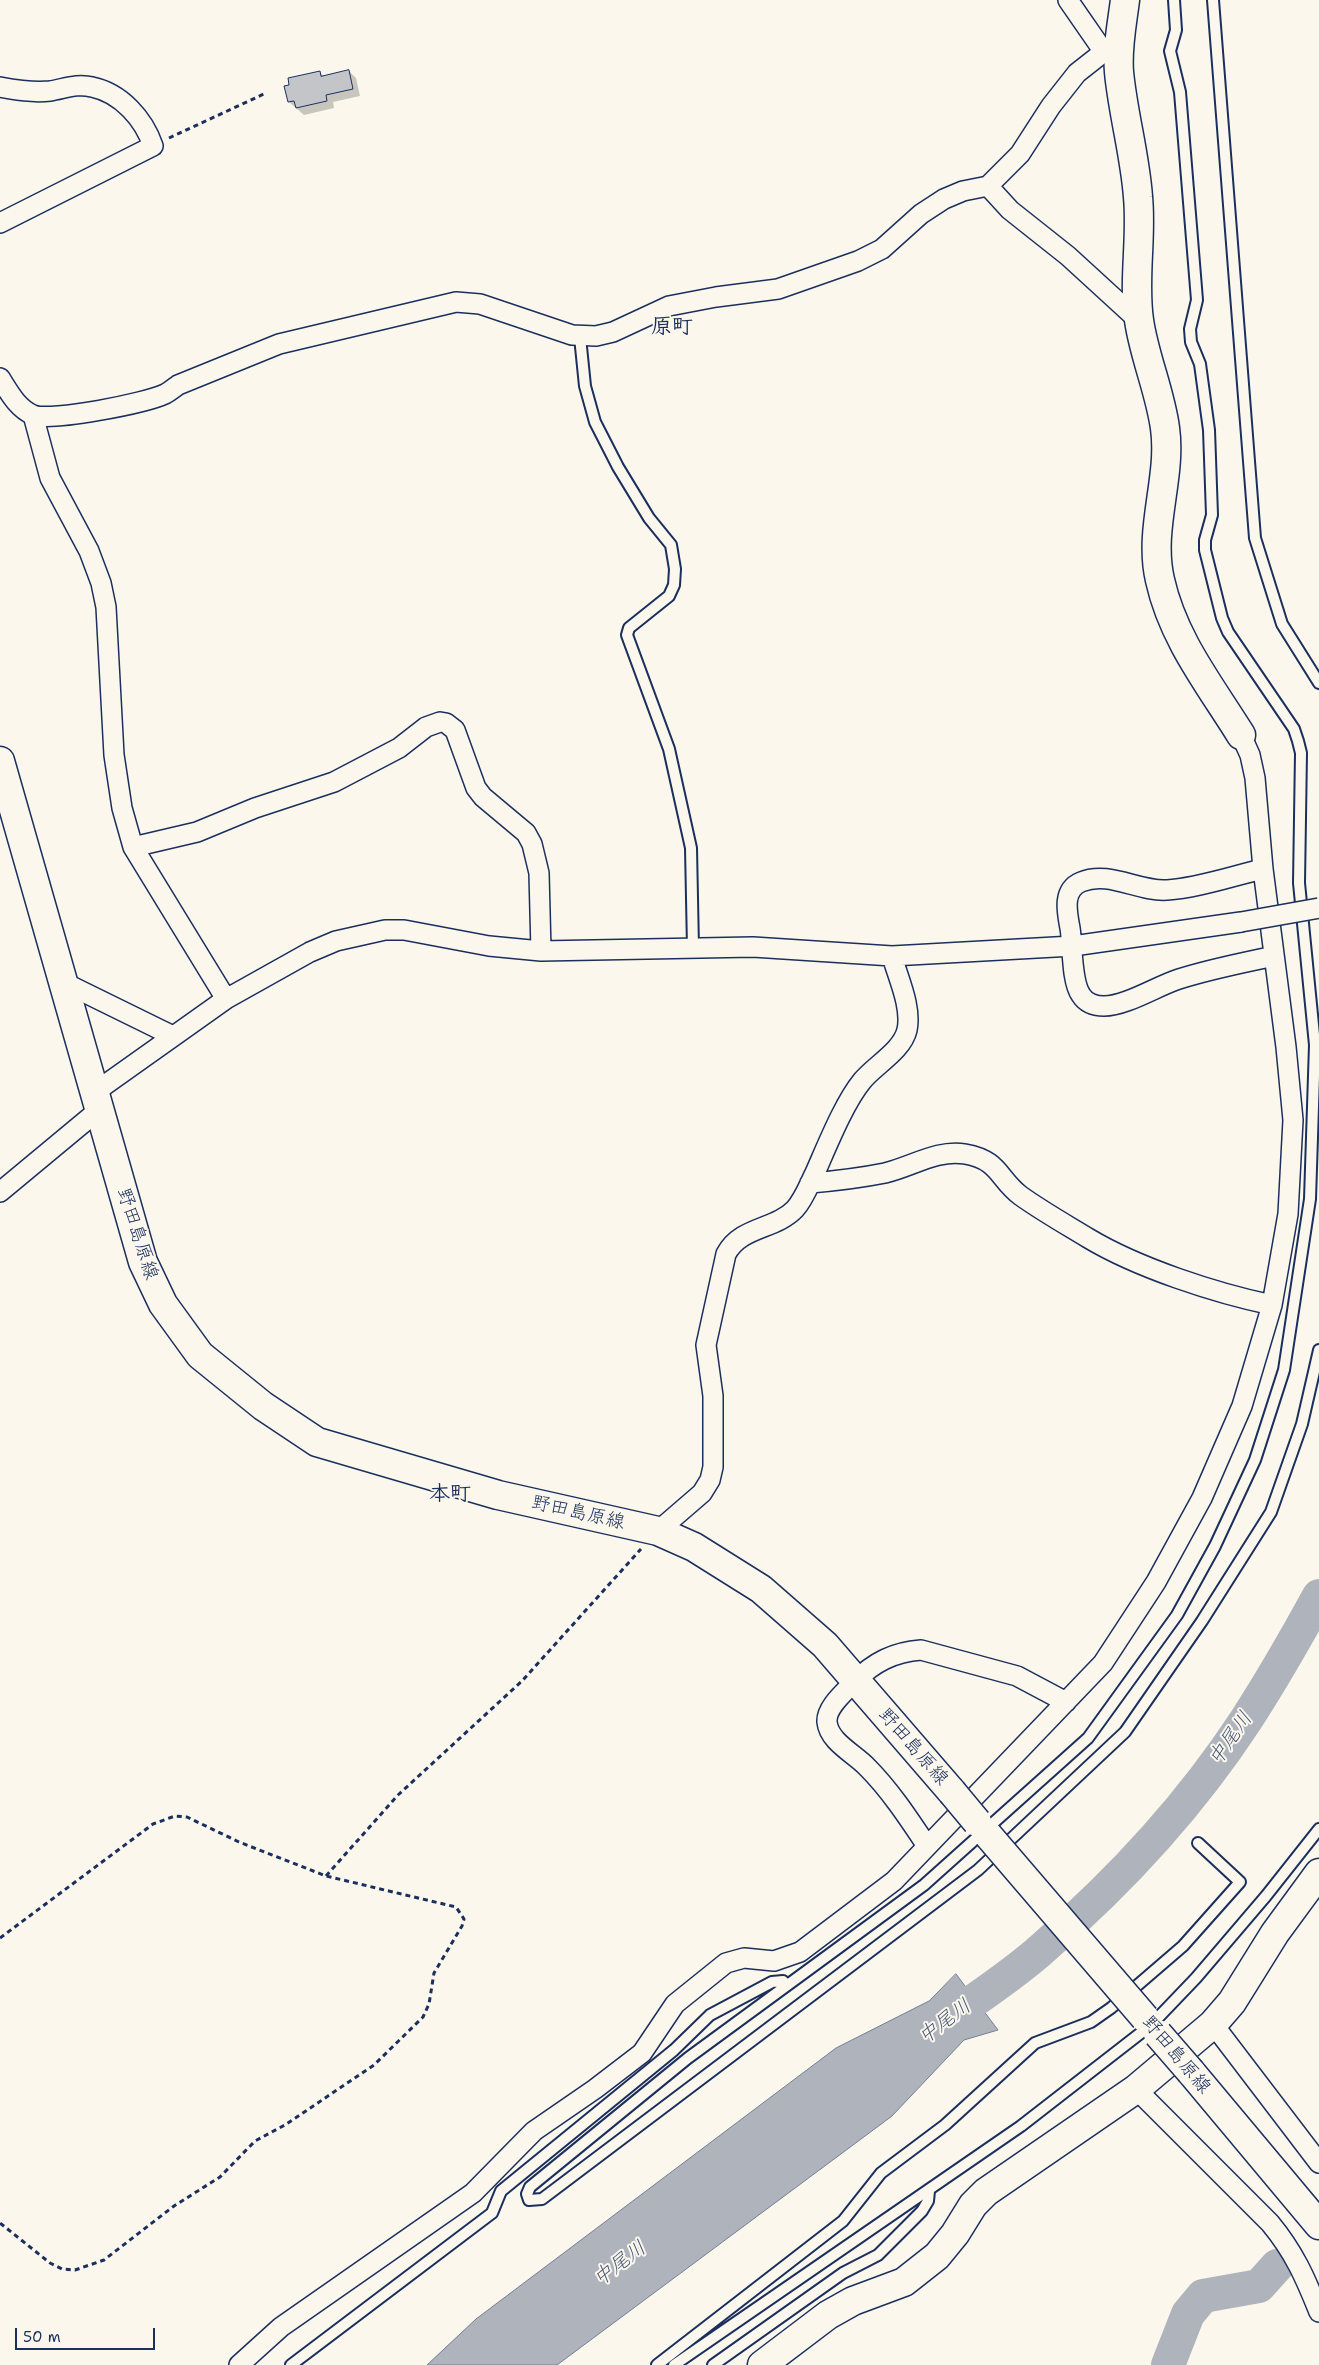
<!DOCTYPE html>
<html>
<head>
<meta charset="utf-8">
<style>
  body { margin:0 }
  #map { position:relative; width:1319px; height:2365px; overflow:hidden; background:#fbf7ec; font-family:"Shantell Sans",sans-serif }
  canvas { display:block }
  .scale { position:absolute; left:15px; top:2328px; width:140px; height:22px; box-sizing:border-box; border:2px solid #1b2f5e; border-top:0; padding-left:6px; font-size:15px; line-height:18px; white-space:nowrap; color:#1b2f5e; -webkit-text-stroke:4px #fbf7ec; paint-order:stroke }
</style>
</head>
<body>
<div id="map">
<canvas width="1319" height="2365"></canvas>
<div class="scale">50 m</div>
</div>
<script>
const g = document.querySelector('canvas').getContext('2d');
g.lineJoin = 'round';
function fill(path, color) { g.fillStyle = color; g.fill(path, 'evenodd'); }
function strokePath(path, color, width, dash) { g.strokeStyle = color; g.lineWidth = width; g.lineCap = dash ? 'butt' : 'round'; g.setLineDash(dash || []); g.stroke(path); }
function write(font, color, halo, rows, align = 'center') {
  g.font = font + ' "Shantell Sans","Klee One",sans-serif'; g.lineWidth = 4; g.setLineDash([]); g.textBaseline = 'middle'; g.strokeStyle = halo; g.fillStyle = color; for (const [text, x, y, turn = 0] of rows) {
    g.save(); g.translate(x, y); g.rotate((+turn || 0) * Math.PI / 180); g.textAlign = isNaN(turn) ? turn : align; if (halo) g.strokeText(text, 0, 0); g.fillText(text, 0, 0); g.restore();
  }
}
const water = new Path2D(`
  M956,1974l42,56 -34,10 -72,76 -335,249h-130l49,-46 360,-271 93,-47z`);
const shadow = new Path2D(`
  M349,71l7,7 4,18 -27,6 1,6 -30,7 -15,-13 31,-30 4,5z`);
const river = new Path2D(`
  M937,2027c35,-26 74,-50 106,-79 76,-66 148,-144 203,-228 26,-40 50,-82 73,-124
  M1168,2365l20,-51 15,-18 56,-10 18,-20`);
const building = new Path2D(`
  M349,70l4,19 -27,6 1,6 -31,7 -2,-7 -6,1 -4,-16 5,-1 -1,-7 32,-7 1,5z`);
const path = new Path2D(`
  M169,138l97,-45
  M326,1876l72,-81 124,-114 119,-132
  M0,1938l153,-114 22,-8 12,1 52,25 87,34 130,31 8,12 -2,7 -28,47 -5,31 -6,13 -49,48 -89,60 -30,16 -35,36 -46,29 -70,54 -29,10 -13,-1 -12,-6 -50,-40`);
const lane = new Path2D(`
  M1174,0l2,30 -6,21 10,41 17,208 -7,29 1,13 9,22 9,66 3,85 -7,25v10l17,68 6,14 66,97 4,12 3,12 -2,130 16,162 -5,154 -26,171 -29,90 -40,86 -38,69 -89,123 -164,147 -236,173 -158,129 -3,7 2,6 13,-1 436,-329 147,-138 77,-111 69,-109 31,-88 17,-74
  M1213,0l42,538 27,86 37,59
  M580,337l5,49 10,36 23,45 31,51 22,27 4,24 -1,16 -5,11 -40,32 -2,7 42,114 22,99 2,100
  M291,2365l201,-152 9,-22 173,-141 36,-35 62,-33 11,-1 3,3
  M657,2365l186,-144 38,-48 64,-48 90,-82 56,-21 20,-14 72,-62 57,-64 -42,-39
  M674,2365l347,-239 130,-101 45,-47 70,-82 53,-67
  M713,2365l130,-92 35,-18 44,-44 6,-10 1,-10`);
const street = new Path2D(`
  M1068,0l36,52
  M0,87c16,3 33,6 50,4 14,-2 27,-8 42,-4 29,6 52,32 61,59l-153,77
  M988,186l22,24 58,46 71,65
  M0,378c9,14 17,30 33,37 18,7 113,-12 132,-21 4,-2 9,-6 13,-9l101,-41 177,-42 24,2 92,31 24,1 17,-4 56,-26 47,-9 62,-8 80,-28 24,-12 39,-35 23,-15 19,-8 25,-5 32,-32 31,-48 26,-33 42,-33
  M33,415l17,63 39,73 12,32 5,24 8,148 8,53 11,39 93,152
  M133,847l64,-15 58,-24 79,-26 65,-34 27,-21 14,-5 6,1 9,7 21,58 7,9 43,36 6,11 7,29 2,78
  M1263,869c-31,7 -65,19 -96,21 -29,2 -58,-20 -86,-8 -19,8 -14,30 -11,46 3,18 1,53 11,67 5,8 14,11 23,11 22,0 53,-20 75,-27 31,-10 63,-16 95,-23
  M63,982l110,54
  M95,1092l131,-93 84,-47 26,-11 49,-11h19l85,16 52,5 212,-4 139,9 181,-10 168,-24
  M810,1183c25,-2 50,-5 75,-10 26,-6 53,-24 80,-19 35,6 33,25 56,42 21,15 44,28 67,42 50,30 127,55 184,67
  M0,1192l100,-83
  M658,1531l44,-38 8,-13 3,-13v-71l-7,-51 20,-91c15,-28 49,-24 69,-45 9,-10 14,-24 20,-36 12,-27 29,-70 47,-92 13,-16 40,-30 45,-51 5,-23 -9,-52 -15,-74
  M927,1846c-18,-27 -37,-56 -60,-79 -12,-13 -38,-25 -40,-45 -1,-15 18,-30 27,-40 20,-20 40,-30 67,-32l96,26 49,26
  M1213,2024l106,139
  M1136,2089l134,134c24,29 35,54 49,89
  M239,2365l42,-38 192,-134 61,-62 61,-42 47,-36 33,-49 51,-41 18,-5 30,3 26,-9 94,-71 209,-218 53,-81 46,-84 40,-92 30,-101 16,-91 5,-94 -7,-73 -23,-178 -8,-91 -5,-23 -9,-20`);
const secondary = new Path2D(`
  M1125,0c-3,24 -8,48 -6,72 4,42 16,83 19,125 4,41 -5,83 1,123 5,36 21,71 26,108 7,50 -17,101 -5,152 13,59 50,105 81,155
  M0,761l143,501 20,42 37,51 63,51 54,36 181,53 160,36 36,16 67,42 64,56 127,147
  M1191,2072l128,153
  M762,2365l66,-50 25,-14 51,-19 33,-26 18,-22 18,-29 13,-13 150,-103 77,-65 19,-22 43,-69 44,-60`);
const streetBridge = new Path2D(`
  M1241,922l78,-14`);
const secondaryBridge = new Path2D(`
  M952,1792l25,30
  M988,1835l157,183
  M1158,2034l33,38`);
const streetNames = [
  ["野田島原線",137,1234,72],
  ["野田島原線",578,1513,13],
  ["野田島原線",913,1747,49],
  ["野田島原線",1176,2055,50]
];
const waterNames = [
  ["中尾川",1231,1739,-55],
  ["中尾川",945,2022,-37],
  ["中尾川",620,2264,-37]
];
const quarterNames = [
  ["原町",672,328],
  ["本町",450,1495]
];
fill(water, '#afb3bb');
strokePath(water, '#747e96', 1);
fill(shadow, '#0003');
strokePath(river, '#afb3bb', 34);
fill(building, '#c3c5c9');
strokePath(building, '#1b2f5e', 1);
strokePath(lane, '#1b2f5e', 14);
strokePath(street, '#1b2f5e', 22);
strokePath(secondary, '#1b2f5e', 31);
strokePath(path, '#1b2f5e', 3, [5, 4]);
strokePath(lane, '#fbf7ec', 10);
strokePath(street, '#fbf7ec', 19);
strokePath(secondary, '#fbf7ec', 28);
strokePath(streetBridge, '#1b2f5e', 22, []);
strokePath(secondaryBridge, '#1b2f5e', 31, []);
strokePath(streetBridge, '#fbf7ec', 19);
strokePath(secondaryBridge, '#fbf7ec', 28);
write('19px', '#1b2f5e', '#fbf7ec', streetNames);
write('italic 20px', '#47577a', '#fbf7ec', waterNames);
write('bold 21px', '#1b2f5e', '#fbf7ec', quarterNames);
</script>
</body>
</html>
